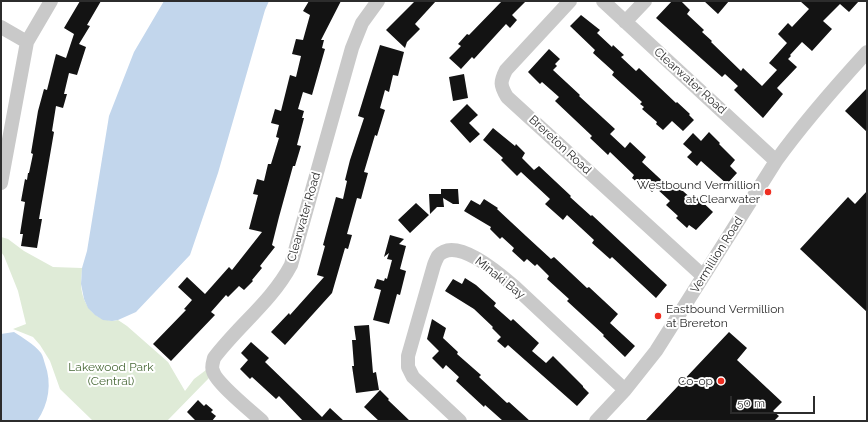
<!DOCTYPE html>
<html>
<head>
<meta charset="utf-8">
<style>
  body { margin:0 }
  #map { position:relative; width:868px; height:422px; overflow:hidden; background:#fff; font-family:Raleway,sans-serif }
  canvas { display:block }
  .frame { position:absolute; inset:0; border:2px solid #2c2c2c; pointer-events:none }
  .scale { position:absolute; left:730px; top:396px; width:85px; height:18px; box-sizing:border-box; border:2px solid #2c2c2c; border-top:0; padding-left:5px; font-size:12px; line-height:14px; white-space:nowrap; color:#2c2c2c; -webkit-text-stroke:3px #fff; paint-order:stroke }
</style>
</head>
<body>
<div id="map">
<canvas width="868" height="422"></canvas>
<div class="frame"></div>
<div class="scale">50 m</div>
</div>
<script>
const g = document.querySelector('canvas').getContext('2d');
g.lineJoin = 'round';
function fill(path, color) { g.fillStyle = color; g.fill(path, 'evenodd'); }
function strokePath(path, color, width, dash) { g.strokeStyle = color; g.lineWidth = width; g.lineCap = dash ? 'butt' : 'round'; g.setLineDash(dash || []); g.stroke(path); }
function write(font, color, halo, rows, align = 'center') {
  g.font = font + ' Raleway,sans-serif'; g.lineWidth = 4; g.setLineDash([]); g.textBaseline = 'middle'; g.strokeStyle = halo; g.fillStyle = color; for (const [text, x, y, turn = 0] of rows) {
    g.save(); g.translate(x, y); g.rotate((+turn || 0) * Math.PI / 180); g.textAlign = isNaN(turn) ? turn : align; if (halo) g.strokeText(text, 0, 0); g.fillText(text, 0, 0); g.restore();
  }
}
const green = new Path2D(`
  M1,237l7,2 16,12 29,16 29,1c0,5 -1,10 -1,15 0,21 15,41 37,37l9,6 41,36 17,29 9,-12 12,-9 3,8 -42,43h-74l-33,-32 -10,-28 -10,-16 -7,-8 -20,-8 13,-5 -8,-33 -14,-35 -3,-4z`);
const water = new Path2D(`
  M164,1h105l-4,9 -47,163 -28,82 -54,57 -18,8 -6,1 -9,-1 -8,-5 -7,-7 -4,-9 -3,-15 1,-16 5,-17 22,-135 25,-64z
  M14,332c9,6 20,12 27,21 2,3 3,8 4,11 7,19 4,40 -8,57h-36v-87z`);
const building = new Path2D(`
  M80,1h21l-14,24 3,1 -11,18 7,3 -9,28 -8,-2 -5,21h3l-4,14 -7,-2 -4,25 2,1 -15,87h3l-5,29 -16,-2 2,-12h-3l5,-32 -4,-1 4,-22 2,1 1,-7h1l4,-19 -2,-1 7,-42 6,-22 3,1 9,-36 10,4 8,-24 -10,-6z
  M309,1h32l-20,39h3l-2,8 3,1 -13,46 -9,-3 -5,17 6,2 -2,7h2l-7,27 4,1 -6,20h-2l-14,51 -7,28 3,2 -15,19 2,2 -10,12 1,1 -9,9 -5,-4 -11,11 -2,-2 -15,17 4,3 -44,46 -18,-17 33,-34 -2,-1 8,-9 -14,-13 9,-10 18,17 24,-27 3,3 30,-38 -13,-3 9,-34 -5,-1 4,-15 7,2 4,-17h3l8,-26 -3,-1 3,-12 -8,-2 4,-14 6,2 9,-36 6,2 5,-21 -9,-2 4,-15 7,1 7,-25 -7,-4z
  M415,1h21l-21,23 5,5 -13,13 -2,6 -19,-18z
  M502,1h24l-14,14 5,5 -7,8 -4,-4 -32,35 -2,-2 -11,12 -12,-11 12,-12 -3,-2 9,-10 2,1z
  M672,1h9l9,9 -3,4 17,16 -2,2 10,9 -1,1 30,29 2,-3 19,18 15,-16 -8,-7 18,-20 -9,-9 10,-11 4,4 17,-18 -9,-8h59l-10,11 -9,-8 -17,17 9,8 -20,22 -10,-9 -12,13 1,1 -3,3 9,8 -20,21 6,6 -20,24 -29,-28 4,-4 -13,-12 -3,3 -66,-59z
  M704,1h25l-11,13z
  M581,15l19,15 -3,3 15,14 1,-2 11,10 -3,2 15,14 3,-3 37,35 1,-1 13,12 -1,1 5,5 -11,11 -11,-10 -9,9 -7,-6 1,-2 -15,-13 2,-2 -4,-3 2,-2 -30,-27 2,-3 -21,-19 2,-3 -25,-24z
  M380,45l24,7 -6,24 -5,-1 -4,17 -4,-2 -5,18 5,2 -8,26 -2,-1 -11,37 4,1 -7,26 -4,-1 -10,36 5,1 -4,14 -3,-1 -13,45 -47,52 -14,-13 18,-19 1,2 34,-38 -7,-2 8,-29 -2,-1 13,-48 7,2 4,-18 -2,-1 5,-20 14,-42 -6,-2z
  M549,49l11,10 -5,5 2,2 -4,4 27,25 -1,1 36,33 -5,5 15,14 5,-6 16,15 -4,5 28,26 4,-5 19,17 3,-4 17,16 -17,18 -7,-5 -2,3 -11,-10 2,-2 -12,-11 4,-4 -14,-13 -4,4 -4,-4 -2,2 -14,-12 2,-3 -24,-23 -2,3 -18,-17 2,-2 -37,-35 4,-4 -17,-15 -2,2 -12,-12z
  M464,74l4,24 -15,3 -4,-24z
  M867,88v44l-22,-21z
  M467,104l11,11 -9,8 11,11 -10,9 -20,-22z
  M493,128l22,18 1,-2 9,9 -3,5 12,12 5,-4 32,30 -1,1 21,19 1,-1 75,70 -11,13 -44,-41 -2,2 -18,-16 2,-3 -27,-25 -4,5 -18,-16 5,-5 -29,-27 -4,4 -16,-16 2,-2 -20,-18z
  M709,132l11,11 -1,1 16,16 -5,6 7,7 -10,11 -26,-23 -4,5 -10,-9 5,-5 -9,-8 10,-11 8,8z
  M441,189h17l1,15h-6l-10,-6 1,9h-7l-7,7 -1,-20h12z
  M867,191v121l-67,-63 48,-52 7,7z
  M484,199l14,9 -1,1 29,27 25,23 3,-2 33,31 2,-1 29,27 -8,9 25,23 -10,11 -22,-21 1,-1 -37,-34 2,-2 -22,-20 2,-3 -12,-12 -2,2 -8,-7 -3,3 -12,-11 2,-3 -12,-11 -2,2 -10,-10 1,-2 -27,-16 7,-11 9,5z
  M416,203l13,12 -19,18 -12,-13z
  M390,235l14,4 -5,5 7,2 -6,23 6,2 -6,24 -3,-1 -8,30 -16,-4 8,-30 -7,-2 3,-9 7,2 1,-3 2,1 5,-19 -5,-1 2,-6 -5,4z
  M465,278l11,7 20,18 -2,3 17,15 2,-2 26,24 -7,8 14,12 7,-7 30,30v1l6,6 -12,13 -69,-61 -3,3 -8,-7 4,-4 -9,-9 1,-1 -19,-18 -29,-18 8,-12 9,5z
  M432,319l14,9 -3,10 15,14 -1,2 24,21 -2,2 28,26 2,-1 21,19h-27l-18,-16 -1,2 -28,-26 3,-4 -13,-12 -3,4 -11,-11 7,-7 -12,-12z
  M369,325l4,48 3,-1 3,18 -23,3 -4,-27h2l-2,-26h4l-2,-14z
  M729,332l18,16 -10,12 45,42 -9,9 6,5 -5,5h-129z
  M251,342l18,16 -4,4 57,55 8,-9 14,13h-41l-24,-25 -3,3 -24,-22 -2,2 -10,-10 8,-9 -7,-7z
  M380,390l9,9 -1,1 22,21h-31l-15,-14z
  M198,400l6,6 2,-2 7,6 -2,2 5,4 -4,5h-16l-9,-9z`);
const minor = new Path2D(`
  M570,1l-64,69c-6,12 -6,15 1,27l196,179
  M603,1l173,160
  M625,22l20,-21
  M1,27l26,15
  M1,183l26,-141 24,-41
  M262,421c-11,-10 -46,-38 -49,-50 -2,-4 0,-9 1,-13 24,-32 58,-57 77,-93l61,-217 10,-25 16,-22
  M460,421l-47,-44 -5,-10v-11l26,-91c1,-3 3,-7 4,-9 18,-21 63,19 77,31l110,103
  M596,421l29,-31 31,-39 120,-190c28,-39 59,-74 91,-109`);
const markers = [
  [768,192,4,"#ef2e21"],
  [658,316,4,"#ef2e21"],
  [721,381,4,"#ef2e21"]
];
const streetNames = [
  ["Clearwater Road",690,81,42],
  ["Brereton Road",560,145,43],
  ["Clearwater Road",304,217,-74],
  ["Vermillion Road",717,255,-58],
  ["Minaki Bay",500,278,38]
];
const poiNames = [
  ["Westbound Vermillion",760,185],
  ["at Clearwater",760,199],
  ["Eastbound Vermillion",666,309,"left"],
  ["at Brereton",666,323,"left"],
  ["Co-op",713,381]
];
const parkNames = [
  ["Lakewood Park",111,367],
  ["(Central)",111,381]
];
fill(green, '#dfebd7');
fill(water, '#c2d6ec');
fill(building, '#131313');
strokePath(minor, '#c9c9c9', 14);
for (const [x, y, r, color] of markers) { const dot = new Path2D(); dot.arc(x, y, r, 0, 2 * Math.PI); g.fillStyle = color; g.fill(dot); strokePath(dot, '#fff', 1.5); }
write('12px', '#2c2c2c', '#fff', streetNames);
write('12px', '#2c2c2c', '#fff', poiNames, 'right');
write('12px', '#486937', '#fff', parkNames);
</script>
</body>
</html>
